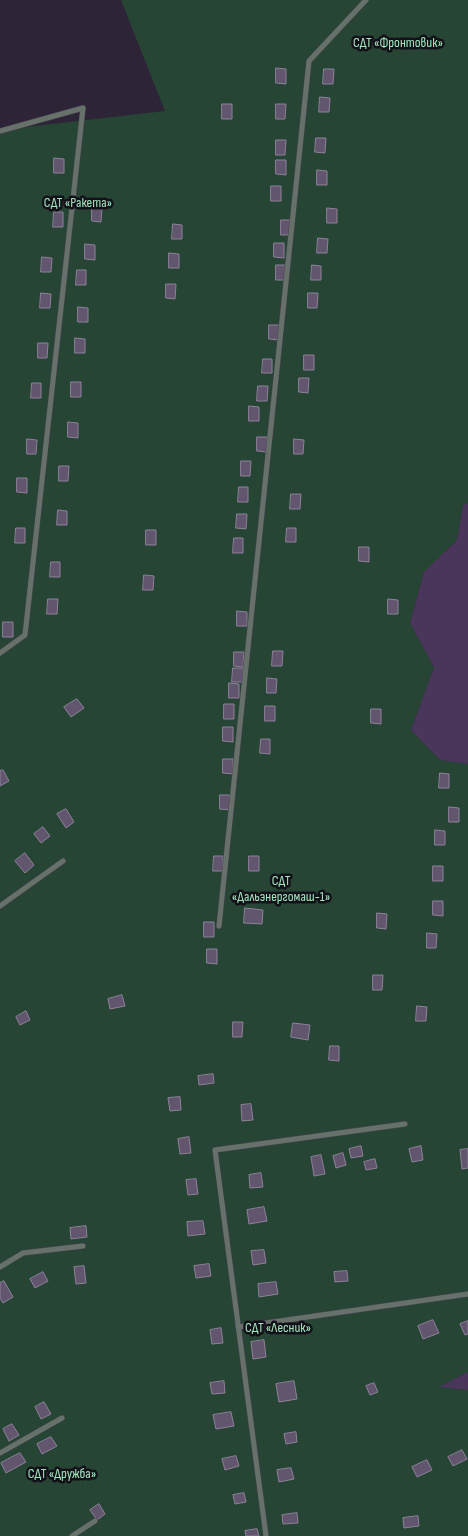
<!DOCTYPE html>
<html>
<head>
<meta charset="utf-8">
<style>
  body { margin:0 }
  canvas { display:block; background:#2e2438 }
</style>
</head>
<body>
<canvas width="468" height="1536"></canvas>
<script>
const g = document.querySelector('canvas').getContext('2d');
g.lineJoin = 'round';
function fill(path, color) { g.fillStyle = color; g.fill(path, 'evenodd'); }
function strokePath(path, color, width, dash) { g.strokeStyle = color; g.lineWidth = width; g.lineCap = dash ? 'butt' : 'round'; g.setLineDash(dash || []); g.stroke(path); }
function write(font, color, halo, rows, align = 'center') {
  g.font = font + ' "Sofia Sans Condensed",sans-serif'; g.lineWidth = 5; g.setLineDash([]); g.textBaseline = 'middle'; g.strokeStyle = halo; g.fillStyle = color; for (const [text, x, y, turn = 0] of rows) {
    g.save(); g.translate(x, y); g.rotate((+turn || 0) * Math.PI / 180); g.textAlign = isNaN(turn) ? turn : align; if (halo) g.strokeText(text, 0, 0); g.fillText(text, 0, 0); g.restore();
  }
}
const green = new Path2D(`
  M121,0h347v503l-5,2 -6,35 -33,32 -14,51 24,44 -23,63 29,30 28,4v608l-28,15 28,3v146h-468v-1406l165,-19z`);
const water = new Path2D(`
  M468,503v261l-28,-4 -29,-30 23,-63 -24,-44 14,-51 33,-32 6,-35z
  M468,1372v18l-29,-3z`);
const building = new Path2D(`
  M276,68l10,1v15l-10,-1z
  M324,69h10l-1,15h-10z
  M320,97l10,1 -1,14h-10z
  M222,104h10v15h-10z
  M276,104h10l-1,15h-9z
  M316,138h10l-1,15 -10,-1z
  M276,140h10l-1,15h-9z
  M54,158l10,1v14h-10z
  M276,160h10v15l-10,-1z
  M317,170l10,1v14h-10z
  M271,186h10v15h-10z
  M92,207h10l-1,15 -9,-1z
  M327,208l10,1v14h-10z
  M54,212h9v15h-10z
  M281,220h10v15h-10z
  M173,224l9,1v14h-10z
  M318,238l10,1 -1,14h-10z
  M274,243h10v15l-10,-1z
  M85,244l10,1v15l-10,-1z
  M169,253l10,1v14h-10z
  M42,257l10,1 -1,14h-10z
  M276,265h10l-1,15h-9z
  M312,265l9,1v14h-10z
  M77,270h9v15h-10z
  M166,284h10l-1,15 -9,-1z
  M41,293l10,1 -1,14h-10z
  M308,293h10l-1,15h-9z
  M78,307l10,1v14h-10z
  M269,325h10v15l-10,-1z
  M75,338l10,1v14h-10z
  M38,343h10l-1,15h-9z
  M304,355h10v15h-10z
  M263,359h9v14h-10z
  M299,378h10l-1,15 -9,-1z
  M71,382h10v15h-10z
  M32,383h9v15h-10z
  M258,386h10l-1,15h-10z
  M249,406l10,1v14h-10z
  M68,422l10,1v15l-10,-1z
  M257,437h10v15l-10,-1z
  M27,439l10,1 -1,14h-9z
  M294,439l10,1 -1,14h-9z
  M241,461h10l-1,15h-9z
  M59,466h10l-1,15h-9z
  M17,478h10v15l-10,-1z
  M239,487h9v15h-10z
  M291,494h10l-1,15h-10z
  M58,510l9,1v14h-10z
  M237,514h10l-1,15 -10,-1z
  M16,528h9v15h-10z
  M287,528h9v14h-10z
  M146,530h10v15h-10z
  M234,538h9v15h-10z
  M359,547h10v15l-10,-1z
  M51,562h9v15h-10z
  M144,575l10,1 -1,14h-10z
  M48,599h10l-1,15h-10z
  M388,599l10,1v14h-10z
  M237,611l10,1v14h-10z
  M3,622h10v15h-10z
  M273,651h10l-1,15h-10z
  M234,652h10l-1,15 -9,-1z
  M233,668h10l-1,14h-10z
  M267,678l10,1 -1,14h-9z
  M229,683l10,1v14h-10z
  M77,699l7,9 -13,9 -7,-10z
  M224,704h10v15h-10z
  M265,706h10v15h-10z
  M371,709h10v15l-10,-1z
  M223,727h10v15l-10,-1z
  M261,739h9v15l-10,-1z
  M223,759h10v15l-10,-1z
  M3,770l6,11 -9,5v-15z
  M440,773l9,1v14h-10z
  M220,795h10v15l-10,-1z
  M449,807l10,1v14h-10z
  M66,809l8,13 -8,6 -9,-14z
  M43,827l7,9 -9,7 -7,-9z
  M435,830l10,1v14h-10z
  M25,853l9,12 -9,8 -10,-12z
  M214,856h9v15h-10z
  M249,856h10v15h-10z
  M433,866h10v15h-10z
  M433,901h10v15l-10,-1z
  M245,908l18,2 -1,14 -18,-1z
  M377,913l10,1 -1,15 -9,-1z
  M204,922h10v15h-10z
  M427,933l10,1 -1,14h-9z
  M207,949h10v15l-10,-1z
  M373,975h10l-1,15h-9z
  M122,995l3,11 -15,3 -2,-10z
  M417,1006l10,1 -1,14h-10z
  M26,1011l4,9 -10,5 -4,-8z
  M233,1022h10l-1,15h-9z
  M293,1023l17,2 -2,15 -17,-3z
  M330,1046h9v15l-10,-1z
  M213,1074l1,9 -15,2 -1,-9z
  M180,1097l1,13 -11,1 -2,-13z
  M251,1104l2,16 -11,1 -1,-16z
  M189,1137l2,16 -11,1 -2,-15z
  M361,1146l2,10 -12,2 -2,-9z
  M421,1146l2,14 -11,2 -3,-13z
  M468,1149v19l-6,1 -2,-19z
  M343,1153l3,12 -10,3 -3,-12z
  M321,1155l4,19 -11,2 -3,-19z
  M375,1159l2,9 -11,2 -2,-8z
  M261,1173l2,14 -13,1 -1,-13z
  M196,1179l2,15 -10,1 -2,-15z
  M264,1207l3,14 -18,3 -2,-14z
  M203,1221l2,13 -17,2 -1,-14z
  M86,1226l1,11 -16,2 -1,-11z
  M264,1250l2,13 -13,2 -2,-14z
  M209,1264l2,12 -15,2 -2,-12z
  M84,1266l2,17 -10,1 -2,-17z
  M347,1271l1,10 -13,1 -1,-10z
  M43,1272l5,9 -13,7 -5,-9z
  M4,1281l9,16 -10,6 -3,-5v-15z
  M276,1282l2,12 -19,3 -1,-13z
  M433,1320l6,13 -16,6 -5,-13z
  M468,1321v13l-3,1 -5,-11z
  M221,1328l2,15 -11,1 -2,-14z
  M264,1340l2,17 -13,2 -2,-17z
  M224,1381l1,12 -13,1 -2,-11z
  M294,1381l3,18 -18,3 -3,-18z
  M374,1383l4,9 -8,3 -4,-9z
  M44,1402l7,12 -10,5 -6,-12z
  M231,1412l3,14 -18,3 -3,-14z
  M12,1424l7,11 -10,6 -6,-12z
  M296,1432l1,10 -11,2 -2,-10z
  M51,1437l6,9 -15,8 -5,-10z
  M462,1450l5,9 -14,7 -5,-9z
  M20,1453l6,9 -20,11 -5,-10z
  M236,1456l3,10 -14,4 -3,-11z
  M427,1460l5,10 -15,7 -5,-10z
  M291,1468l3,11 -15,3 -2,-12z
  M244,1493l2,9 -11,2 -2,-9z
  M99,1504l6,10 -8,6 -7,-10z
  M297,1513l1,10 -15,1 -1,-9z
  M418,1516l1,10 -15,2 -1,-10z
  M257,1529l2,7h-13l-1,-5z`);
const service = new Path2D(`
  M0,131l83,-23 -58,527 -25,18
  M0,906l63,-45
  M219,926l90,-865 57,-61
  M0,1267l23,-14 60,-7
  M238,1327l230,-33
  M0,1453l62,-35
  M72,1536l23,-15
  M266,1536l-51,-386 190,-26`);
const parkNames = [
  ["СДТ «Фронтовик»",398,43],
  ["СДТ «Ракета»",78,203],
  ["СДТ",281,881],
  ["«Дальэнергомаш-1»",281,897],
  ["СДТ «Лесник»",278,1328],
  ["СДТ «Дружба»",62,1474]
];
fill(green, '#274534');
fill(water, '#49365a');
fill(building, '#61566d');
strokePath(building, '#8d819a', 1);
strokePath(service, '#4b4154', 6);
strokePath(service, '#66716a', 5);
write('14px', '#a1e8bd', '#141019', parkNames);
</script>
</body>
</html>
